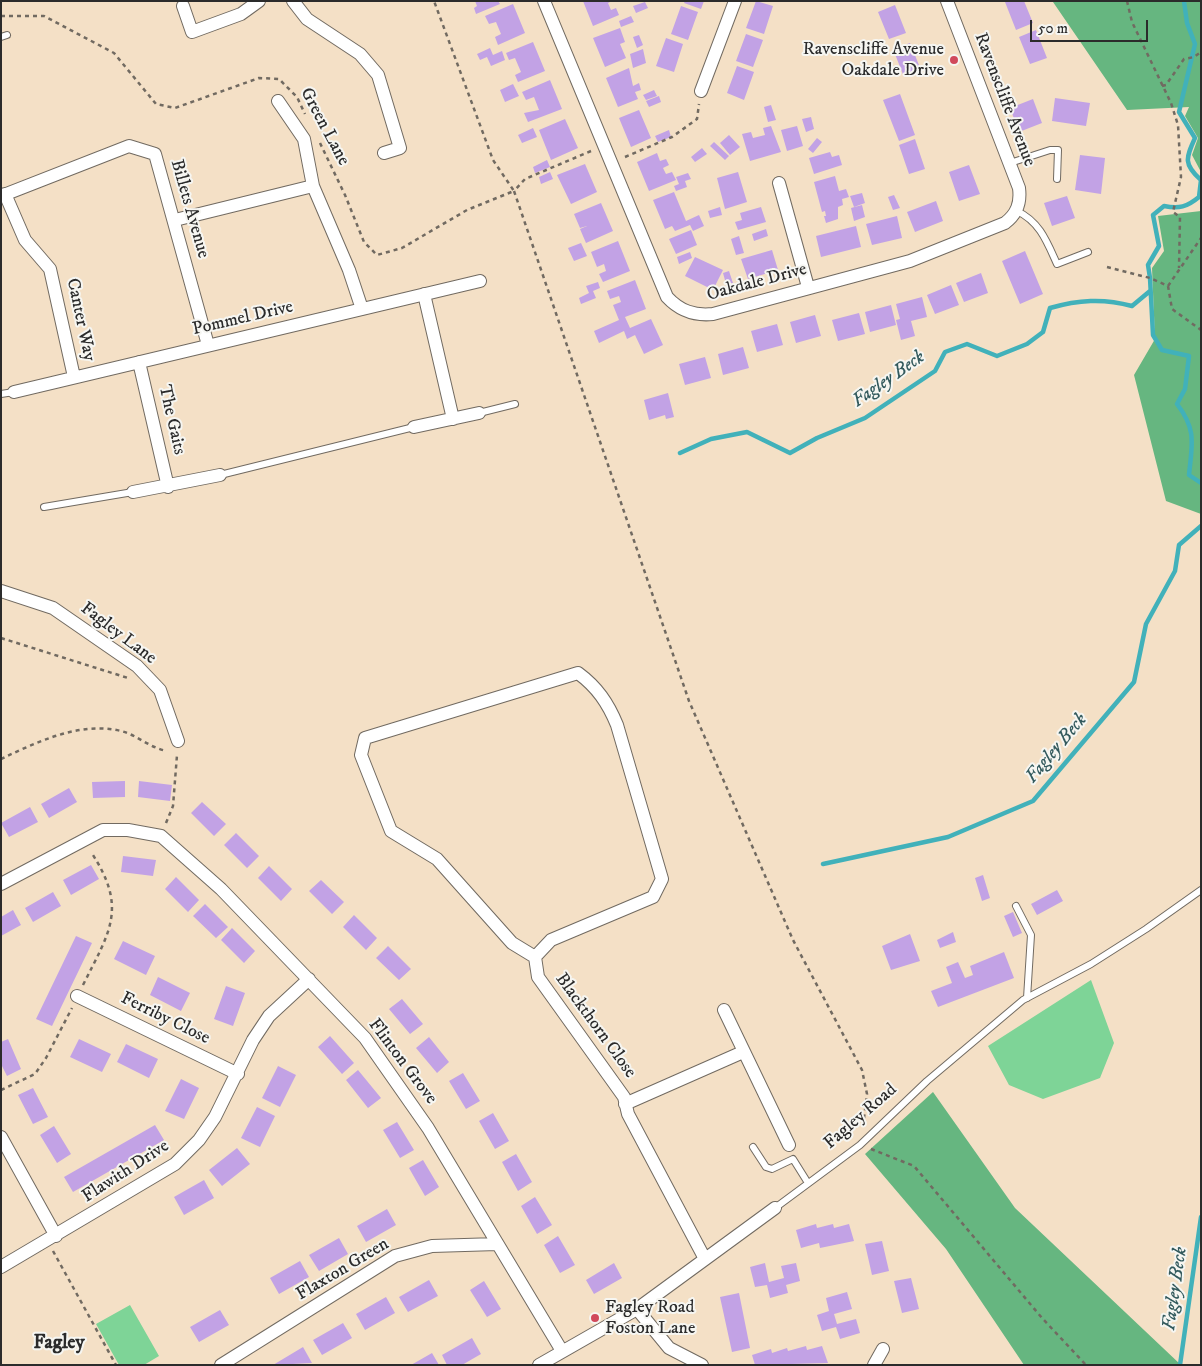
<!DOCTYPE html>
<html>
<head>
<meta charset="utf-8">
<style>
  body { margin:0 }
  #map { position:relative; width:1202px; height:1366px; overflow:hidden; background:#f4e0c6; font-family:"IM FELL DW Pica",serif }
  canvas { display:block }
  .frame { position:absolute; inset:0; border:2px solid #2b2b2b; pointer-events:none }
  .scale { position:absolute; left:1030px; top:20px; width:118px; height:22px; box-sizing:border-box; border:2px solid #2b2b2b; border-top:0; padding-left:6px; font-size:15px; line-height:18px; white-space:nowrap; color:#2b2b2b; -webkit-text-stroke:4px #f6f6f2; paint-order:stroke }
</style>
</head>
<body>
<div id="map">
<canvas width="1202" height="1366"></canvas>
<div class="frame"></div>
<div class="scale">50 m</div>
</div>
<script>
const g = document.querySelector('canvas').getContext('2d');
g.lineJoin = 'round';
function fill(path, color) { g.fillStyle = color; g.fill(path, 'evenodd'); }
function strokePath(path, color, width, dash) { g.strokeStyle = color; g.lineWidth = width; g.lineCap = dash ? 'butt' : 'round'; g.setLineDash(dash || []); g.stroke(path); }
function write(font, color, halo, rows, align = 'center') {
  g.font = font + ' "IM FELL DW Pica",serif'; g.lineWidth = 4; g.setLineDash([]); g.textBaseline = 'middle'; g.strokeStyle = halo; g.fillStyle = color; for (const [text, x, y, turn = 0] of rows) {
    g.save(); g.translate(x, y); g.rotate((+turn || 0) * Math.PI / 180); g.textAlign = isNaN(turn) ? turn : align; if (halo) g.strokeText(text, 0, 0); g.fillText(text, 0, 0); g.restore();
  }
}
const green = new Path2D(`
  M1091,980l23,63 -14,35 -57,21 -34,-14 -21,-39z
  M130,1305l29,51 -15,9h-25l-23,-41z`);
const forest = new Path2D(`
  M1056,1h145v171l-9,-17 6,-17 -13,-22 4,-9 -62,3 -74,-108z
  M1201,211v303l-35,-13 -32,-126 21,-36 -3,-71 12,-17 -6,-35z
  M933,1092l82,116 166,157h-157l-78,-116 -81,-95z`);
const stream = new Path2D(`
  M1184,1l3,22 8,21 -16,68 16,26c-9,20 -12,26 6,42l-2,17c-12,10 -20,12 -35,9l-11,9 6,31 -11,19 2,13 3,57 9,15 27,6 -4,33 -8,15c20,26 15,40 12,71l12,8
  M680,453l31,-14 36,-7 43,21 27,-15 48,-20 70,-47 10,-19 22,-8 30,12 30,-12 16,-12 7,-24c28,-8 53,-10 82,-2l18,-15
  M823,864l125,-27 85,-36 101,-119 12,-58 29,-53 4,-26 22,-19
  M1180,1365l21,-148`);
const building = new Path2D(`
  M475,1h23l2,3 -24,10 -2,-6 3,-2z
  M583,1h29l-4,2 3,7 5,-2 3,7 -26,11z
  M685,1h19l-3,8 -17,-6z
  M756,1l17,5 -9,28 -18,-6z
  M1008,1h16l9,22 -17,7 -11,-28z
  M645,2l3,6 -12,5 -3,-7z
  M513,4l12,29 -27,12 -3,-8 6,-3 -5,-12 -7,2 -4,-8z
  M895,5l11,28 -17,6 -11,-27z
  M681,6l17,6 -10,28 -17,-6z
  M631,16l3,6 -13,5 -2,-6z
  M620,28l5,14 -5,2 6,14 -21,9 -12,-29z
  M1036,30l11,28 -17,6 -11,-27z
  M746,34l17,6 -10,27 -17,-6z
  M639,35l4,10 -6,3 -4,-11z
  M666,38l17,6 -9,28 -18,-6z
  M533,42l12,29 -27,11 -3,-7 6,-3 -6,-14 -6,2 -3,-7z
  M910,43l11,27 -17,7 -11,-28z
  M490,48l3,7 9,-4 3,9 -14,6 -4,-9 -7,3 -3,-6z
  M643,49l3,14 -13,5 -3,-14z
  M737,66l17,6 -10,28 -17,-7z
  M629,68l4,18 6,-3 2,7 -6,2 3,7 -20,8 -12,-29z
  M550,80l12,29 -34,13 -4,-9 15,-3 -5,-13 -8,3 -4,-8z
  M513,84l6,12 -14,6 -5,-12z
  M654,90l3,6 -11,4 -3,-5z
  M900,94l15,41 -16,6 -16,-41z
  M659,96l2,6 -12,5 -3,-6z
  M1055,98l35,5 -4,23 -34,-5z
  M1033,99l9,24 -23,9 -9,-24z
  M771,105l5,15 -8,2 -4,-15z
  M639,110l12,28 -20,9 -12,-29z
  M811,117l3,12 -8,3 -4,-13z
  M565,119l13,29 -27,12 -12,-30z
  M771,126l10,26 -31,9 -8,-27 9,-2 2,6 12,-3 -2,-7z
  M797,126l6,20 -16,5 -6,-21z
  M533,128l4,9 -15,6 -4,-8z
  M669,130l2,7 -13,5 -3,-6z
  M729,135l11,12 -10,8 -10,-12z
  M817,138l5,4 -9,11 -5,-4z
  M915,139l10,30 -16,5 -10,-29z
  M714,142l15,14 -4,4 -15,-14z
  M702,148l5,6 -12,8 -4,-5z
  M830,152l2,5 7,-2 3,10 -28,9 -5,-16z
  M657,153l3,8 6,-2 3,6 -6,3 3,6 6,-2 4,8 -27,11 -12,-29z
  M1080,155l25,3 -4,36 -26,-4z
  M547,160l3,7 -15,6 -2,-6z
  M585,164l12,28 -26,12 -14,-29z
  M969,165l11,29 -21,7 -10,-29z
  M550,172l3,7 -12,5 -2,-7z
  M738,172l9,30 -22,7 -8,-31z
  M688,173l3,6 -6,2 2,6 -11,4 -2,-5 5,-2 -3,-7z
  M835,176l4,15 7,-2 3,8 -7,2 1,6 -5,2v12l-12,4 -2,-7h2l-1,-5 -3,1 -8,-30z
  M674,192l12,29 13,-6 5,11 -11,5 -3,-6 -15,6 -3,-5 -7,3 -12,-29z
  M862,193l3,10 -11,4 -4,-11z
  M894,195l6,13 -7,2 -5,-13z
  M1067,196l8,22 -23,8 -8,-23z
  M936,201l7,20 -28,11 -8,-20z
  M601,203l12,28 -27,12 -6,-14 7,-3 -7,2 -6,-14z
  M862,205l3,12 -11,4 -3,-13z
  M720,207l2,8 -12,3 -2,-7z
  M761,207l5,15 -28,8 -3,-8 7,-2 -2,-7z
  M897,216l5,22 -30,7 -6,-21z
  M856,226l5,21 -40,10 -5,-21z
  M766,229l2,7 -14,5 -2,-7z
  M691,230l6,15 -21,9 -7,-15z
  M739,236l5,17 -8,2 -5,-16z
  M618,241l12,30 -27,11 -4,-8 7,-3 -2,-7 -7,3 -6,-15z
  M581,243l6,13 -13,5 -6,-13z
  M772,250l6,20 -30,9 -7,-20z
  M1025,251l18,43 -23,10 -18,-43z
  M690,252l2,6 -13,6 -2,-7z
  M695,257l28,13 -10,20 -28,-14z
  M729,271l4,12 -7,1 -3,-11z
  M981,273l7,20 -24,9 -8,-19z
  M635,280l11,29 -21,8 5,11 21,-9 12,26 -19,9 -9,-19 -8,4 -3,-8 -25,12 -5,-12 25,-11 -6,-15 8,-3 -2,-6 -9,3 -3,-8z
  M598,282l2,6 -7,3 3,7 -15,6 -2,-6 10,-5 -3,-7z
  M951,285l8,20 -24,9 -8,-19z
  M922,297l5,20 -16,4 4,15 -14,4 -5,-20 4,-1 -4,-15z
  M891,305l5,20 -26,7 -5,-20z
  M859,313l6,21 -27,7 -6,-21z
  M815,315l6,21 -25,7 -6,-21z
  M777,324l6,21 -26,7 -6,-21z
  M743,347l6,21 -26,7 -5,-21z
  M705,357l6,21 -26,7 -6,-21z
  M668,393l6,24 -8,2 -1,-4 -16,5 -5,-20z
  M125,781v16l-32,1 -1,-16z
  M139,781l33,4 -2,16 -32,-4z
  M69,788l8,14 -28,16 -8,-14z
  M202,802l24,22 -12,12 -23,-23z
  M30,807l8,15 -29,15 -8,-14z
  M236,833l23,23 -12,12 -23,-23z
  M123,856l33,4 -3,16 -32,-4z
  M91,865l8,14 -28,16 -8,-15z
  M269,866l23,23 -11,12 -23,-23z
  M983,875l7,23 -8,3 -7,-23z
  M176,877l23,23 -11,12 -23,-23z
  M321,880l23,22 -12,12 -23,-23z
  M1057,890l6,11 -26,14 -6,-11z
  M53,892l8,14 -28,16 -8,-14z
  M205,904l23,23 -12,11 -23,-22z
  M13,910l8,15 -20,11v-19z
  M1013,912l9,21 -9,4 -9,-21z
  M354,915l23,23 -11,12 -23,-23z
  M232,928l23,23 -11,12 -23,-23z
  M953,932l3,10 -16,6 -3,-8z
  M910,934l10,27 -29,9 -9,-24z
  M76,936l16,7 -40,83 -16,-7z
  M123,941l32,15 -9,19 -32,-16z
  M388,946l23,23 -12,11 -23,-22z
  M1004,952l10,26 -76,29 -7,-16 21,-8 -6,-16 12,-5 7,16 8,-3 -3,-9z
  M158,977l32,16 -9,18 -31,-16z
  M226,986l19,7 -12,33 -19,-7z
  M402,999l21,25 -13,10 -21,-25z
  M330,1036l24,27 -12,11 -24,-27z
  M429,1037l20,25 -12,11 -21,-25z
  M8,1039l13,30 -14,7 -6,-12v-22z
  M79,1039l32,15 -9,18 -32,-15z
  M126,1044l32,15 -9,19 -32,-16z
  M278,1066l18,9 -16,32 -18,-9z
  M358,1070l23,28 -13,10 -22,-28z
  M463,1073l17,28 -14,8 -17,-28z
  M181,1079l18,9 -15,31 -19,-8z
  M33,1088l15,29 -15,7 -15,-29z
  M257,1107l18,9 -15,31 -19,-9z
  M493,1113l16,28 -14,8 -16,-28z
  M397,1122l17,28 -14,8 -17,-28z
  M155,1125l9,15 -91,52 -9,-15z
  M54,1126l17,28 -14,9 -17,-28z
  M237,1148l13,16 -28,22 -13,-16z
  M516,1154l16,28 -14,9 -16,-29z
  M423,1160l16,27 -14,9 -16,-28z
  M204,1180l10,18 -30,17 -10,-18z
  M535,1197l17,28 -15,9 -16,-28z
  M387,1209l9,16 -30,17 -9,-16z
  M816,1224l1,4 16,-4 1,4 15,-4 5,17 -34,7 -1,-5 -18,5 -5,-18z
  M558,1236l17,29 -15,8 -16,-28z
  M339,1238l9,16 -29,17 -10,-16z
  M882,1241l7,30 -17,4 -7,-31z
  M300,1261l9,16 -30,17 -9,-16z
  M614,1263l8,15 -28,16 -8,-14z
  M765,1263l4,19 15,-4 -3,-12 15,-3 4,18 -14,4 2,8 -18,5 -3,-13 -12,2 -5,-20z
  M911,1278l8,31 -17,4 -8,-32z
  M429,1280l9,16 -30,16 -9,-15z
  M484,1281l17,28 -14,8 -17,-27z
  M847,1292l5,17 -18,5 3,10 19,-5 4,14 -20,6 -4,-12 -14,4 -5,-16 12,-4 -3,-13z
  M739,1293l11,55 -18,4 -12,-55z
  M386,1297l9,16 -30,17 -9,-16z
  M220,1310l9,15 -30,17 -9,-15z
  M343,1323l9,15 -30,17 -9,-15z
  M472,1338l9,16 -19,11h-15l-5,-10z
  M806,1346l1,4 15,-4 6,17 -73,2 -3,-10 19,-6 1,4 15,-5 1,3z
  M303,1347l9,16 -39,2z
  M432,1353l7,12h-28z`);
const path = new Path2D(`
  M1127,1l5,21 39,81 7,22 3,52 -8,35 7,5 -1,51
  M1,16h43l70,37 42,51 19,4 84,-30 20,1 18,18 8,17
  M1162,86l4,-1 18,-26 10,-2 7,-5
  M320,143l25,52 19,47 13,13 25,-7 65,-38 47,-19 -21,-31 -59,-159
  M591,151l-66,28 -11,12 175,510 104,239 69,130 5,24 -4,32
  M625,157l47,-20 25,-18 2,-15
  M1107,267l43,11 18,8 4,23 29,21
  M1168,286l33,-48
  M1,638l127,40
  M1,759c36,-17 79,-38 120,-28 16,4 29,17 46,20
  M166,823l7,-17 4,-51
  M83,985c27,-54 45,-77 8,-133
  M1,1090l34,-16 11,-16 26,-50
  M871,1149l43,17 128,152 44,47
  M53,1251l63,114`);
const lane = new Path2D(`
  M1,37l6,-2
  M1010,163l40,-13h8l-1,29
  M1017,211c23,11 30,31 40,53l31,-12
  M1,394l13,-2
  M479,413l36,-9
  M220,475l194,-48
  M44,507l89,-15
  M1016,906l15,29 -4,63
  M753,1147l13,20 6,2 21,-10 15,24
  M775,1208l85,-63 67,-64 96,-81 68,-36 55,-35 55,-39`);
const street = new Path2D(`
  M293,1l14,18 53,35 18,21 22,73 -16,5
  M544,1l123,296c13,14 27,19 46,17l197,-53 95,-38c12,-9 16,-20 14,-35l-72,-187
  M183,6l9,26 49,-18 18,-13
  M701,91l34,-90
  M278,101l26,38 9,47 36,84 13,39
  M779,183l29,104
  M5,194l20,46 25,29 24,108
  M1,196l128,-50 26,8 53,191
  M175,220l138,-34
  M424,294l29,125
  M139,362l29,125
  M14,392l466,-111
  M414,427l65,-14
  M133,492l87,-17
  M1,591l52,17 84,58 23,24 18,51
  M1,884l102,-54h25l33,6 60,53 144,149 63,90 134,223
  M535,957l-23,-14 -75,-84 -46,-28 -30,-76 4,-17 213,-65c19,14 30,30 39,52l45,154 -9,18 -102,43 -16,17 3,20 86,120 4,17 77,145
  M77,996l161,78
  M724,1010l65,135
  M625,1104l118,-52
  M1,1137l55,99
  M1,1267l174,-103 24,-24 16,-23 38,-77 16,-24 40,-37
  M637,1309l32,39 33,17
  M221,1365l174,-109 37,-10 65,-2
  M539,1365l98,-56 138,-101
  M874,1365l9,-16`);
const markers = [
  [954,60,5,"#d1495b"],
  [595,1318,5,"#d1495b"]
];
const poiNames = [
  ["Ravenscliffe Avenue",944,50],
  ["Oakdale Drive",944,71],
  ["Fagley Road",605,1308,"left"],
  ["Foston Lane",605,1329,"left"]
];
const streetNames = [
  ["Ravenscliffe Avenue",1004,100,69],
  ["Green Lane",324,127,62],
  ["Billets Avenue",189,209,74],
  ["Oakdale Drive",757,283,-15],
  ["Pommel Drive",243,319,-13],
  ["Canter Way",80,320,78],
  ["The Gaits",171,420,77],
  ["Fagley Lane",118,634,37],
  ["Ferriby Close",165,1019,26],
  ["Blackthorn Close",595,1026,54],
  ["Flinton Grove",402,1062,53],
  ["Fagley Road",861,1117,-41],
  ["Flawith Drive",126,1172,-33],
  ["Flaxton Green",343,1270,-31]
];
const waterNames = [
  ["Fagley Beck",889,380,-35],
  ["Fagley Beck",1057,749,-50],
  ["Fagley Beck",1176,1289,-82]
];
const neighbourhoodNames = [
  ["Fagley",59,1344]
];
fill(green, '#7ed497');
fill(forest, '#66b680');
strokePath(stream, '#41b1ba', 4.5);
fill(building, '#c2a2e5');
strokePath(lane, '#716a61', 8);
strokePath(street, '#716a61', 14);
strokePath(path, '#716a61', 2.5, [4, 4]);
strokePath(lane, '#fff', 6);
strokePath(street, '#fff', 12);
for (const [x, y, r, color] of markers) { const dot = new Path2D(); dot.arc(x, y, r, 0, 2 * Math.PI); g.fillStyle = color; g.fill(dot); strokePath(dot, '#f6f6f2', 2); }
write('18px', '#2b2b2b', '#f6f6f2', poiNames, 'right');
write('18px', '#2b2b2b', '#f6f6f2', streetNames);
write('italic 19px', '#335a5d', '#f6f6f2', waterNames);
write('bold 19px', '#2b2b2b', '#f6f6f2', neighbourhoodNames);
</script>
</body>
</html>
